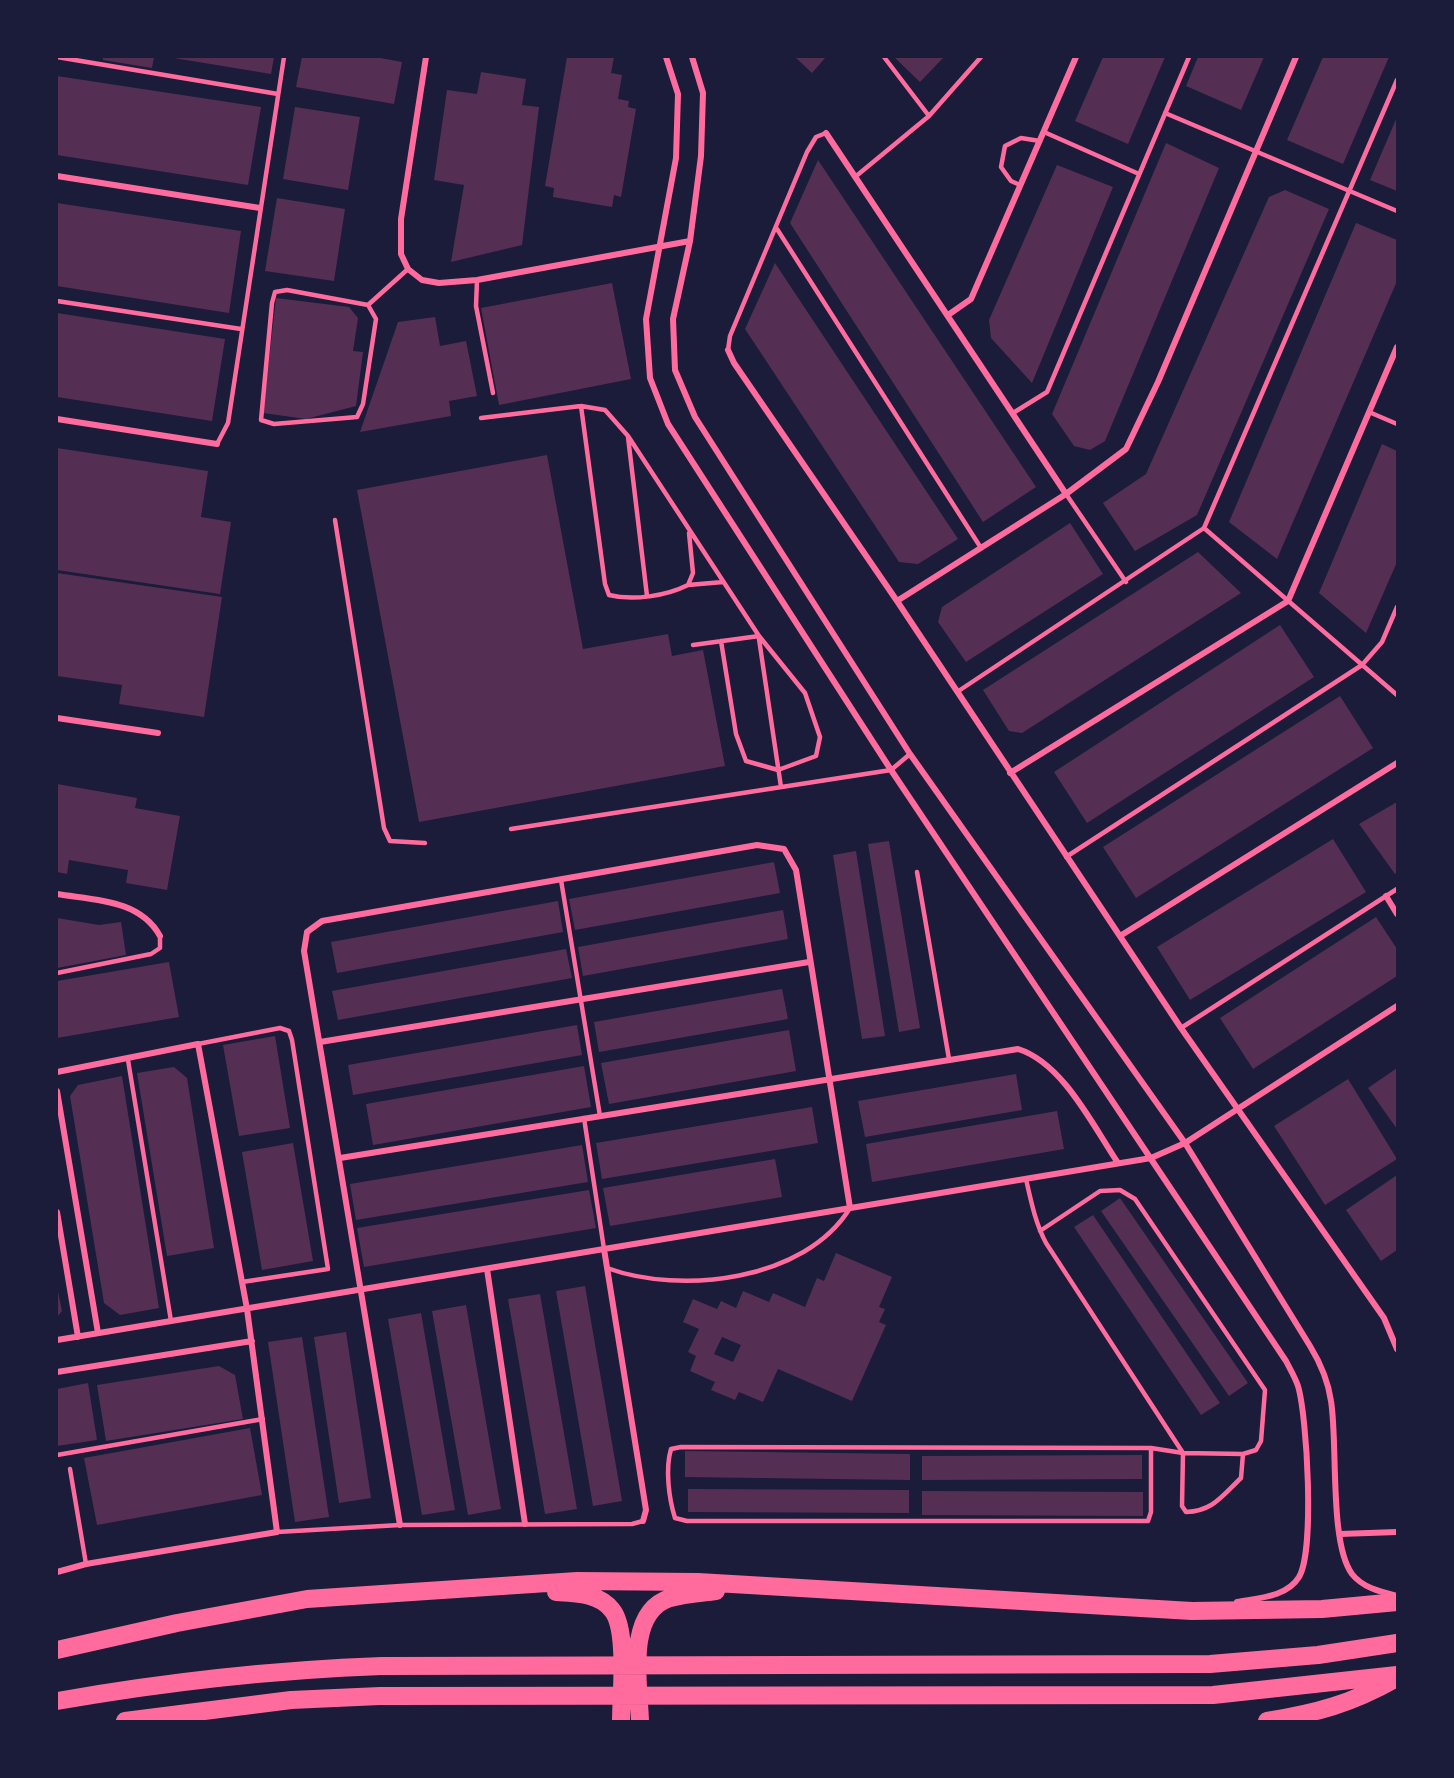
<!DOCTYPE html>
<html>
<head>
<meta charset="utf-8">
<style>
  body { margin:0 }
  #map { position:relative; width:1454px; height:1778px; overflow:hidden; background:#1b1b3a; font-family:Rubik,sans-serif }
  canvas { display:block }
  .frame { position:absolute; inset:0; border:58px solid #1b1b3a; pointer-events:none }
</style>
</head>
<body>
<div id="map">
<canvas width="1454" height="1778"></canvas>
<div class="frame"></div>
</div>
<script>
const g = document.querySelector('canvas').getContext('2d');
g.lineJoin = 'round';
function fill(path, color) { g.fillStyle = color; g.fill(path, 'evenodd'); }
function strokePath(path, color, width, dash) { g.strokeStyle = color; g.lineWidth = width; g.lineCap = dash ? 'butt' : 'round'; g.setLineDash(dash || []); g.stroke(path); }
const building = new Path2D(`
  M103,57h51l-2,11 -49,-8z
  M168,57h106l-3,17z
  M302,57h73l27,5 -8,42 -98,-17z
  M567,57h47l-3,16 11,2 -4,24 11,2 -1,6 8,2 -15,88 -7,-2 -2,12 -59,-10 1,-9 -9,-2z
  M795,57h31l-14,16z
  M894,57h50l-24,25z
  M1103,57h62l-37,87 -53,-23z
  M1198,57h66l-23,53 -55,-24z
  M1323,57h66l-46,107 -56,-24z
  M481,72l45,7 -4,26 17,2 -17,138 -71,17 13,-77 -30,-5 13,-90 30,4z
  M57,76l204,31 -13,78 -191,-30z
  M295,107l65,10 -12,73 -65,-11z
  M1397,117v74l-27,-11z
  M1166,143l53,25 -114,273 -15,9 -16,-4 -22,-32z
  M818,160l218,327 -53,35 -193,-299z
  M1057,165l56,22 -81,196 -41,-45 -2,-18z
  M1285,190l44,19 -132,306 -62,36 -32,-48 43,-29 123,-277z
  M277,198l68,11 -11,72 -69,-10z
  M57,203l184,28 -12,82 -172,-27z
  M1356,223l41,17v41l-120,278 -48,-37z
  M775,263l183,276 -40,25 -19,-2 -154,-233z
  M612,283l19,96 -132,26 -18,-97z
  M276,298l73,9 9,11 -5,33 10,1 -7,54 -50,13 -43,-6z
  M57,313l168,26 -13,82 -155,-24z
  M435,317l5,29 26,-5 11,55 -28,5 2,15 -91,16 38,-110z
  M1382,444l15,7v111l-31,71 -47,-40z
  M57,448l151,23 -7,46 30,5 -11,72 -163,-24z
  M547,455l36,194 85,-15 4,22 31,-6 22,116 -306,56 -62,-332z
  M1070,523l33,51 -137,88 -28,-40 4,-15z
  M1198,552l43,41 -219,140 -13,-2 -26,-41z
  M57,573l165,24 -18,120 -85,-13 3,-19 -65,-9z
  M1280,625l34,52 -227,146 -33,-51z
  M1340,696l33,52 -237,150 -33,-51z
  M57,784l80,14 -2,10 45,8 -13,74 -41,-7 2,-13 -59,-10 -2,14 -10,-2z
  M1397,802v70l-2,2 -36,-50z
  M1333,839l33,53 -176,108 -33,-53z
  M889,841l31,187 -21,4 -31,-188z
  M856,851l29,185 -23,3 -29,-184z
  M774,862l6,31 -205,37 -6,-31z
  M558,901l5,31 -226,41 -6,-31z
  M783,910l5,29 -205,37 -5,-29z
  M1376,917l21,32v27l-144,93 -33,-51z
  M57,918l42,7 22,-3 5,33 -69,13z
  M566,949l6,29 -234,42 -6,-29z
  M169,962l10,55 -122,21v-57z
  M782,989l6,30 -189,33 -5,-30z
  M577,1025l5,30 -229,40 -5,-30z
  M789,1030l7,41 -187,33 -8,-41z
  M275,1036l15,92 -51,8 -16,-91z
  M584,1066l7,41 -218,38 -7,-41z
  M174,1067l13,11 27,170 -47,8 -30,-183z
  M1397,1068v61l-29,-41z
  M1016,1074l6,36 -157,27 -7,-36z
  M122,1076l37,232 -39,7 -16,-12 -34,-207 8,-11z
  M1348,1079l49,80 -72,46 -51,-79z
  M812,1107l6,36 -216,36 -6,-36z
  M1057,1111l7,38 -192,33 -6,-38z
  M293,1143l20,118 -51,9 -20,-118z
  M582,1145l6,37 -232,38 -6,-36z
  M775,1159l7,38 -172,29 -7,-38z
  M1397,1175v75l-16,11 -35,-51z
  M589,1190l7,38 -232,39 -7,-39z
  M1120,1198l128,185 -19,13 -128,-185z
  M1093,1215l127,188 -19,12 -127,-188z
  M836,1253l56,24 -13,30 6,2 -6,13 7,3 -34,76 -74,-32 -15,33 -24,-10 -4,8 -24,-10 4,-8 -25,-11 6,-15 -8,-4 11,-23 -16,-7 10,-23 24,10 4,-8 15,7 7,-17 26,11 4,-9 32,14 12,-29 7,3zM722,1337l19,8 -8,17 -19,-8z
  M585,1286l37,215 -29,5 -37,-215z
  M57,1287l5,24 -5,6z
  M540,1294l37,215 -32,5 -37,-215z
  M466,1305l35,204 -33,6 -36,-204z
  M421,1313l34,197 -33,5 -34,-196z
  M346,1332l25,166 -32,5 -25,-166z
  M302,1337l27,180 -34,5 -27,-180z
  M219,1366l16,9 8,44 -137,22 -9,-56z
  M88,1383l9,57 -40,6v-57z
  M250,1428l12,67 -165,30 -13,-67z
  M685,1451l225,3v26l-225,-3z
  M1142,1455v24l-220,1v-24z
  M688,1489l221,1v23l-221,-1z
  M922,1491l221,1v24l-221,-1z`);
const service = new Path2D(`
  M57,57l221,37
  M884,57l45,59
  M1165,113l232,98
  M1044,132l95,42
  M855,177l74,-61 52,-59
  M1020,185l-9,-4 -10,-14 4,-21 16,-8 19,3
  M777,229l204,319
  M477,280l-1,26 17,87
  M287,290l81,15 8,14 -13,85 -6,13 -83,7 -13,-4 11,-117 3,-11z
  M57,301l184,28
  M368,305l40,-36
  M728,350l2,-14 77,-184 9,-15 10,-4
  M581,406l24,178 4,11c24,6 57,1 79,-10l5,-12 -4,-40
  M1369,412l28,12
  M1013,413l34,-21 142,-335
  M481,418l100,-12 24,4 23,26 131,200 46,57 15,44 -4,19 -38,14 -32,-9 -10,-27 -15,-93
  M628,437l19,159
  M217,444l11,-21 56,-366
  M1066,494l60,88
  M335,520l49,308 6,13 35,2
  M1204,528l193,167
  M688,585l35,-3
  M759,639l22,148
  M693,645l66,-9
  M957,692l247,-164 193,-448
  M511,829l380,-59 19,-16
  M1066,857l296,-192 20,-23 15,-35
  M917,872l32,187
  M561,880l39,236
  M57,973l94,-19 9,-6v-12
  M1181,1028l216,-139
  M198,1044l82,-16 9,3 3,9 36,229 -86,13
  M128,1060l43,261
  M584,1118l20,131
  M1026,1179c5,22 9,43 20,64l137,210 60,1 13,-4 5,-9 4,-51 -130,-191 -15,-9 -20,1 -60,40
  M607,1268c74,27 198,13 243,-60
  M1151,1448v64l-3,9h-461l-12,-3c-6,-19 -10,-49 -4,-69l10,-2 470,1 32,5 -1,53 4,6c27,-1 36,-16 55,-34l2,-24
  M57,1455l206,-36
  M70,1469l16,95
  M277,1532l123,-7 232,-1 11,-3`);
const minor = new Path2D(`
  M426,57l-25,162v35l7,15 14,11 17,3 38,-3 213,-39
  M666,57l12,37 -2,64 -30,161 4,59 18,46 223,346 395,591c4,8 9,16 12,25 9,30 17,164 1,191 -12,20 -41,21 -62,25
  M692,57l11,36 -2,63 -11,85 -17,78 2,51 20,47 215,337 275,389 125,203c11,18 18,34 21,55 7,42 -2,142 21,173 11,14 29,18 45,22
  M826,133l240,361
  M57,176l203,32
  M948,315l23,-16 105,-242
  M728,350l6,13 163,238 284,427 203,290 13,31
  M57,419l160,25
  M897,601l169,-107 60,-45 32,-67 138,-325
  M57,718l101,15
  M1010,773l278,-172 109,-254
  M57,894c36,6 83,5 103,42
  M1386,896l11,18
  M1120,936l277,-173
  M320,1042l489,-80
  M57,1072l141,-28 49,265 30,223 -191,32 -29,8
  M57,1091l41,242
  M340,1158l678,-109c45,14 75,77 100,114
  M57,1212l21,125
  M604,1249l42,261 -3,11
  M487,1269l38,255
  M57,1340l1094,-182 34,-15 212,-137
  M57,1372l195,-31
  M400,1525l-96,-574 3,-19 15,-11 435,-76 27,4 12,21 54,338
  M1340,1534l57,-2`);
const motorway = new Path2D(`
  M556,1592c19,1 43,1 56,18 16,19 9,85 9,111
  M57,1650l120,-27 130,-24 270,-18 121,1 494,29 130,-2 75,-7
  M57,1701c108,-19 215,-31 325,-35l828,-2 108,-9 79,-12
  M125,1721l166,-21 89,-4 833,-1 184,-20
  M640,1721c-1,-36 -15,-109 30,-123 14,-4 31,-5 46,-7
  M1267,1721c49,-8 84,-17 128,-42`);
fill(building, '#542f53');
strokePath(service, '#ff6b9d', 4.5);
strokePath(minor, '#ff6b9d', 6);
strokePath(motorway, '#ff6b9d', 18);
</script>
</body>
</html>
